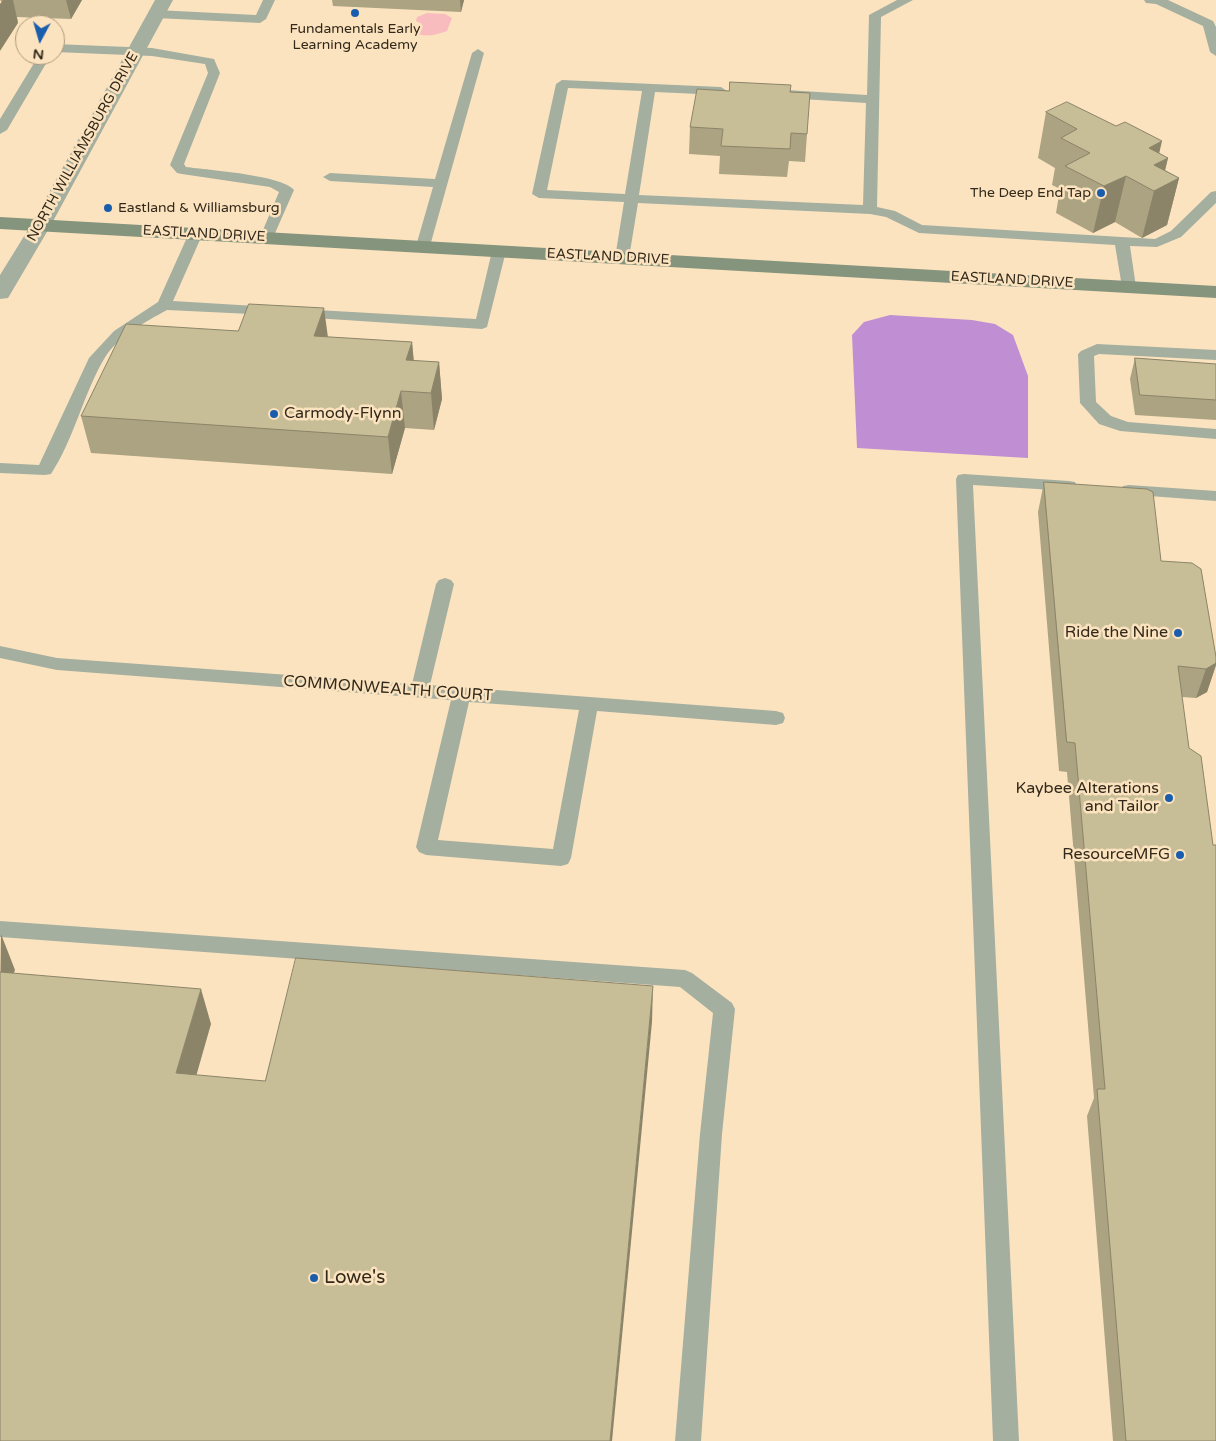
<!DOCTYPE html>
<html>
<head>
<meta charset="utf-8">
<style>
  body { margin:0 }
  #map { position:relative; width:1216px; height:1441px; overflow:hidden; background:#fce3bf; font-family:"Varela Round",sans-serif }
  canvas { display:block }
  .north { position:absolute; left:15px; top:15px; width:50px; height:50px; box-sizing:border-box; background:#fce3bf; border:1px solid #ab997d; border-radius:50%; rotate:186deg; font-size:14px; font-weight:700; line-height:20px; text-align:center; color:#32291b }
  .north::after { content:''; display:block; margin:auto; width:18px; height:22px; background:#1a5dad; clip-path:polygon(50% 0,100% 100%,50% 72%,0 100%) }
</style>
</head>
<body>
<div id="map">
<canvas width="1216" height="1441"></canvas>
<div class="north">N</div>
</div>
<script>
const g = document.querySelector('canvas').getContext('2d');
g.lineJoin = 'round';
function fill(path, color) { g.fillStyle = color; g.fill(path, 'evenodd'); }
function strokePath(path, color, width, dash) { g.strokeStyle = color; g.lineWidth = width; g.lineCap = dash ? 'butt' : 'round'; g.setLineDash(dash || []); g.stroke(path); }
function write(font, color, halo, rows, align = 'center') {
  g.font = font + ' "Varela Round",sans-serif'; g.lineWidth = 5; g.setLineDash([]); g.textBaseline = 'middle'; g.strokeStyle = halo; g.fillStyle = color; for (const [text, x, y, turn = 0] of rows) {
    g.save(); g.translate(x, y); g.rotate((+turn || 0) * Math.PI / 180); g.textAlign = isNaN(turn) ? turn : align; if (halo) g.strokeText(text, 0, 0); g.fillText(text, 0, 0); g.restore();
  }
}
const green = new Path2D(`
  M427,13l18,1 7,4 -5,13c-13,4 -23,8 -35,0l1,-4 9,-3 -6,-3 1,-4z`);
const water = new Path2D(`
  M890,315l82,5 23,4 18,11 15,41v82l-171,-10 -5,-113 12,-13z`);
const service = new Path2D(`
  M263,0h12l-9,19 -6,4 -104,-5 -6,-4 6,-4 100,5z
  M897,0h16l-32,17 -4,190 18,4 27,14 233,14 16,-8 40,-39 5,-1v12l-35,34 -24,10 -27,-1 6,41 -2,3h-10l-2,-3 -7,-42 -196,-12 -33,-16 -16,-3 -232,-11 -9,55 -2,3h-10l-2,-3 9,-56 -85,-4 -7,-4 24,-110 6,-4 159,7 6,4 -6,4 -66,-3 -16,103 224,10 3,-102 -80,-5 -6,-4 6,-4 81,5 2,-80zM568,88l74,3 -17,103 -78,-4z
  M1144,0h24l45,21 3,6v29l-6,-4 -7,-26 -47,-22 -10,-1z
  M55,44l97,4 62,11 6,14 -36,91 2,3c22,3 96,8 108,23l-22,50h-10l-2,-3 19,-45 -9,-5 -88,-13 -5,-1 -7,-8 38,-92 -3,-9 -53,-8 -97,-4z
  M478,49l6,4 -54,193 -2,3h-10l-2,-3 17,-59 -103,-6 -7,-4 7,-4 105,6 37,-126z
  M39,55h12l-44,75 -7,4v-15z
  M196,229l5,1 2,3 -30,68 99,6 5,1 2,3 -2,3 -5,1 -105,-5c-22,12 -50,27 -63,49 -21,36 -30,80 -53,115l-6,1 -45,-2v-10l39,2 50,-107 25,-27 44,-29 31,-69 2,-3z
  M499,247l5,1 2,3 -19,76 -5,2 -183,-12 -5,-1 -2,-3 2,-3 5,-1 177,10 16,-68 2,-3z
  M1097,344l119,6v10l-117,-6 -5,2 2,46 15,14 17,6 88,7v10l-96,-8 -21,-7 -19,-21 -2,-49 3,-3z
  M964,474l105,7 6,1 2,4 -2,4 -6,1 -96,-6 46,956h-26l-37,-962 2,-4z
  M1129,485l87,6v10l-93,-7 -2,-4 2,-4z
  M445,578l6,2 3,4 -24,101 346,26 7,2 2,5 -2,5 -7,2 -179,-14 -26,147 -3,6 -7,2 -135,-11 -7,-3 -3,-5 35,-147 -394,-30 -57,-12v-12l57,12 355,26 24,-100 3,-4zM469,702l110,8 -26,139 -115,-9z
  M0,921l685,49 7,3 40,30 3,6 -13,125 -21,307h-26l25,-307 13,-121 -33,-26 -680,-50z`);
const minor = new Path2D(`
  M155,0h18l-122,225 -40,68 -3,5 -8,1v-24l31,-50z`);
const secondary = new Path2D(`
  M0,217l1216,69v12l-1216,-69z`);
const wall = new Path2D(`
  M0,0h82l-11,19 -54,-2 1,6z
  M332,0h132l-3,12 -128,-6z
  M790,92l17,42 -2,28 -16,-1 -2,16 -68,-3 1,-18 -31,-2 1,-27z
  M1046,112l113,41 9,5 -3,12 14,8 -12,47 -25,13 -27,-16 -22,11 -37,-20 4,-24 -8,-4 3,-17 -17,-10z
  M328,337l84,5 2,19 25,1 3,37 -8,31 -29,-2 -13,46 -301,-21 -10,-37z
  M1135,358l81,6v56l-81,-5 -5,-36z
  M1044,482l117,79 55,96v8l-9,27 -11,6 -14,-1 34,744h-103l-26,-325 7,-18 -27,-326 -8,-1 -21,-259z`);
const shadedWall = new Path2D(`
  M3,0h10l5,23 -18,28v-47z
  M66,0h16l-11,19z
  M460,0h4l-3,12z
  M1162,141l-5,22 11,-5 -7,29 18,-9 -12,47 -25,13 12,-47 -5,-43z
  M1126,176l-11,46 -22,11 11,-47z
  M324,308l5,37 -15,-9z
  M412,342l3,37 -9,-19z
  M439,362l3,37 -8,31 -3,-37z
  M401,391l4,37 -13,46 -4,-37z
  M1216,663v2l-9,27 -11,6 10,-29z
  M1,934l14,36 -14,37 -1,-3z
  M653,986l-1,36 -40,419h-2z
  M201,989l10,35 -24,84 -11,-35z`);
const building = new Path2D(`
  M730,82l61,3 -1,7 20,1 -3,41 -16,-1 -1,16 -69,-3 2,-17 -33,-2 7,-38 32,2z
  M1067,102l49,24 9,-4 37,19 -13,7 19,10 -14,7 25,13 -25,13 -28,-15 -22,10 -39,-20 25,-13 -29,-15 16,-9 -31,-17z
  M249,304l75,4 -10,28 98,6 -6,18 33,2 -8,31 -30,-2 -13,46 -307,-21 45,-92 112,7z
  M1135,358l81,6v36l-76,-5z
  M1044,482l103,7 6,3 8,69 31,2 9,6 15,88v6l-10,6 -28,-3 11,82 12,8 12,89h3v596h-90l-29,-352h8l-30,-346 -8,-1z
  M296,958l357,28 -43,455h-610v-469l201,17 -25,84 89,8z`);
const markers = [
  [355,13,5,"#1a5dad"],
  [1101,193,5,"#1a5dad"],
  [108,208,5,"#1a5dad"],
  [274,414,5,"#1a5dad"],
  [1178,633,5,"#1a5dad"],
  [1169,798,5,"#1a5dad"],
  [1180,855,5,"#1a5dad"],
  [314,1278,5,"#1a5dad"]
];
const farPoinames = [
  ["Fundamentals Early",355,29],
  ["Learning Academy",355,45],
  ["The Deep End Tap",1091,193,"right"],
  ["Eastland & Williamsburg",118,208,"left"]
];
const farStreetnames = [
  ["NORTH WILLIAMSBURG DRIVE",83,147,-61],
  ["EASTLAND DRIVE",204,234,3],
  ["EASTLAND DRIVE",608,257,3],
  ["EASTLAND DRIVE",1012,280,3]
];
const poiNames = [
  ["Carmody-Flynn",284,414,"left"],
  ["Ride the Nine",1168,633],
  ["Kaybee Alterations",1159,789],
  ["and Tailor",1159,807],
  ["ResourceMFG",1170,855]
];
const streetNames = [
  ["COMMONWEALTH COURT",388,689,4]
];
const nearPoinames = [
  ["Lowe's",324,1278]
];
fill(green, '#f8bcbe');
fill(water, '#bf8ed3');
fill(service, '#a4afa0');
fill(minor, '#a4afa0');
fill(secondary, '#84947d');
fill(wall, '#aba381');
fill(shadedWall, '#8b8469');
fill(building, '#c7bd96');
strokePath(building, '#8b8469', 1);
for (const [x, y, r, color] of markers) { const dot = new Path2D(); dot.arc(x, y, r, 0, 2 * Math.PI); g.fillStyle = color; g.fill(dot); strokePath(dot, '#fce3bf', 2); }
write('14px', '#32291b', '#fce3bf', farPoinames);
write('14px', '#32291b', '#fce3bf', farStreetnames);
write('16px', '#32291b', '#fce3bf', poiNames, 'right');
write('16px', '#32291b', '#fce3bf', streetNames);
write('19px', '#32291b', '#fce3bf', nearPoinames, 'left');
</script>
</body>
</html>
